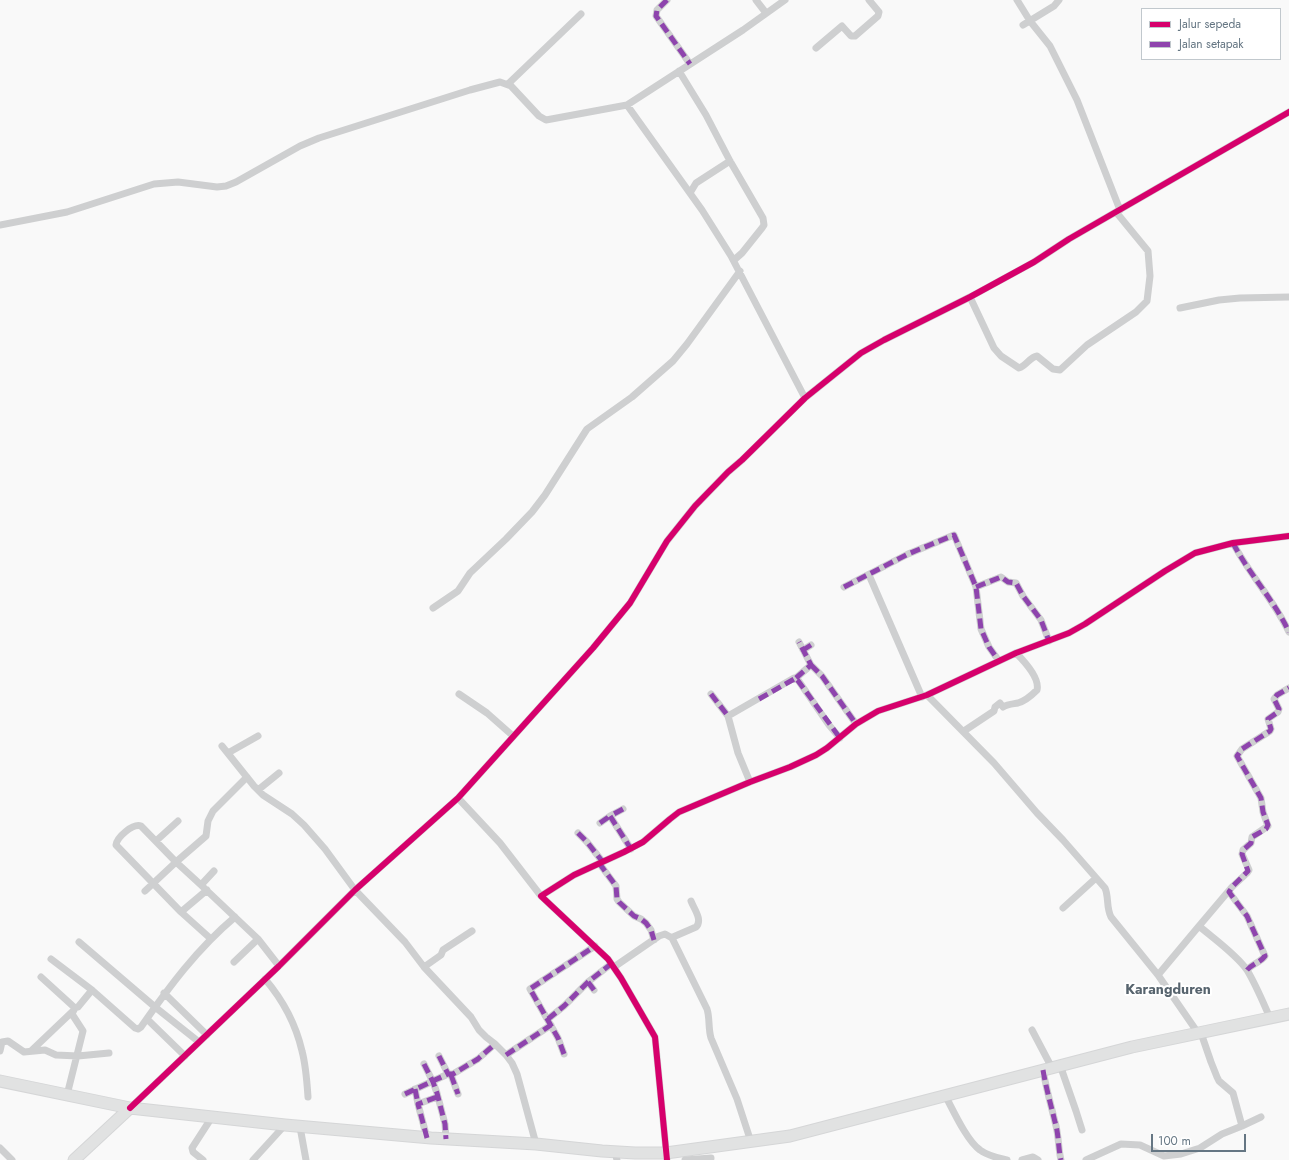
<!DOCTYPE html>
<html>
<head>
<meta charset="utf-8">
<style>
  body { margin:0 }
  #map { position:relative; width:1289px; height:1160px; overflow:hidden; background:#f9f9f9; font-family:Jost,sans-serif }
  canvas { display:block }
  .legend { position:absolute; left:1141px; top:8px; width:140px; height:52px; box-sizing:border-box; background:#fff; border:1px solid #c1c8cd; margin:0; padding:5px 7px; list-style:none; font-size:12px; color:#657683 }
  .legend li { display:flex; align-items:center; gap:8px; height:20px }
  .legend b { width:20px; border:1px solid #c1c8cd }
  .scale { position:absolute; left:1151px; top:1134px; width:95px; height:18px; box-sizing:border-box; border:2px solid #657683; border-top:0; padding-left:5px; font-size:12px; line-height:14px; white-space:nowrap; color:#657683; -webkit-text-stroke:3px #fff; paint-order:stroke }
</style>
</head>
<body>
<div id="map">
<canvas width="1289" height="1160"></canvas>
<ul class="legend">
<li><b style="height:5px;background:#d6006c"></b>Jalur sepeda</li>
<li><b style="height:5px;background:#8e44ad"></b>Jalan setapak</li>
</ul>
<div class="scale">100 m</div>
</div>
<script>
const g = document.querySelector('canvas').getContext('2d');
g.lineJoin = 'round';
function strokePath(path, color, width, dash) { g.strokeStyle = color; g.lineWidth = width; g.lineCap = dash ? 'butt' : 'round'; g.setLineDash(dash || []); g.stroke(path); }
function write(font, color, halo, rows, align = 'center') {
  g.font = font + ' Jost,sans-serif'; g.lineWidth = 4; g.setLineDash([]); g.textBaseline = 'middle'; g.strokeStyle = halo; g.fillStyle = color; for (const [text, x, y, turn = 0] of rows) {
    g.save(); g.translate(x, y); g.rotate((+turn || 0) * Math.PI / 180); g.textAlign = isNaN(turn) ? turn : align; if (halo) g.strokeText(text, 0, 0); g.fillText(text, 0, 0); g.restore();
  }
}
const minor = new Path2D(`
  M667,0l-10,10 -1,6 34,48
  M756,0l10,13
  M1017,0l13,21 20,25 27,54 43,110
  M1023,25l31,-19 5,-6
  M816,48l26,-22 9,10h4l23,-20 1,-4 -10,-12
  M679,71l27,44 24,46 33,57 1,7 -2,3 -20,25 -8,7
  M508,84l73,-70
  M627,105l116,-75 42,-30
  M690,193l6,-10 34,-22
  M0,225l67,-13 87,-28 24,-2 39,5 9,-1 10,-4 64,-36 19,-8 151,-48 30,-8 11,4 28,30 7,4 81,-15 75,105 29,46 74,142
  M970,297l24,51 7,8 18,12c7,-2 11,-11 18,-12l16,13 7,1 27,-25 49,-33 11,-11 3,-25 -2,-25 -32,-39
  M1180,308l39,-8 21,-2 49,-1
  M1233,543c16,31 41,57 56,89
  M869,575l53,122
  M844,587l64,-33 46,-19 22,52 5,42 8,18 10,14
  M976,587l25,-10 7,5 8,1 7,13 18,24 8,21
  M433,608l25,-17 12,-18 36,-34 26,-27 13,-17 42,-66 45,-32 41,-36 14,-17 53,-73
  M803,650l8,-5
  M811,665l11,11 34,48
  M796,678l15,-13 -12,-23
  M459,694l28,19 26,23
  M711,694l17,22
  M927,695l67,68 43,50 26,27 42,48c4,9 1,19 6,29l47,58 40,58
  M964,731l30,-20 1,-4 5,-4 3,4c5,-3 10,-3 15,-4 7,-2 14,-8 19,-13 3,-12 -13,-29 -21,-37
  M222,746l32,40 9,9 29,19 12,11 21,24 30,41 50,52 19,25 47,50 8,13 7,7 9,7 11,11 6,8 5,11 19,70
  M228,753l30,-17
  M750,782l-12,-29 -10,-37 66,-38 4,2 31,45 11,13
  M258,790l21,-17
  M458,798l42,45 41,53
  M623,809l-13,7 21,33
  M600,823l10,-7
  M578,833l9,9 15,19
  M156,841l22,-20
  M599,863l17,23 1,13 2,3 15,14 7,3 5,4 5,7 3,10
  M201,885l13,-14
  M145,891l31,-29 30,-26 2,-15 5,-10 34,-34
  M1229,892l18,24 18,40c-4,6 -13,8 -18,14
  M691,901c3,8 12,19 5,26l-23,10 -1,1 35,71c3,9 1,19 4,29l26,61 14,43
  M1063,908l33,-30
  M181,912l26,-22
  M1199,926l33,-39 15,-14 2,-3 -7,-16 1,-4 8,-7 1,-6 16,-11 -5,-14 -2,-14 -24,-42 5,-7 28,-18 1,-2 -3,-10 10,-7 1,-3 -5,-10 3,-4 12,-7
  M211,939l-30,-27 -65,-67c1,-8 17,-22 25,-19l35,36 25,23 57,54 21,27
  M79,942l76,65 44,35
  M51,959l41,31 43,38 3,1 3,-2c28,-40 56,-78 94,-110
  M234,962l24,-23
  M424,967l17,-12 2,-5 29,-19
  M614,967l45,-31 6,-2 7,4
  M1158,975l41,-49c14,12 38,29 48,44 9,15 16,32 23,48
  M41,977l34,31 -3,6 11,17 -16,64
  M265,979c17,20 31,46 37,72 4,15 5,31 6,46
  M588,982l6,8
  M164,993l43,42
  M75,1008l3,-1 14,-17
  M147,1019l38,37
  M548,1019l16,-13 24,-24 23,-18
  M1032,1030l20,38
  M1201,1033l10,29 6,15 2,4 14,12 9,33 19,-9
  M0,1051l2,-9 6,-1 16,11 21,-2 11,5 22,1 31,-3
  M31,1051l42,-40
  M564,1054l-6,-16 -28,-49 65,-43
  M506,1055l45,-30
  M439,1056l9,18
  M424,1064l9,18 4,11 8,31 1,15
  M1060,1065l16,46 6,19
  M1043,1070c3,18 8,35 12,52 4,13 3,26 6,38
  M451,1075l7,19
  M415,1089l3,15
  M405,1094l43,-20h5l25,-15 17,-15
  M945,1095c8,15 22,46 35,55 8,6 18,8 27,10
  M130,1108l149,-142 76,-76 103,-92 135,-150 37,-45 37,-62 28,-35 33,-34 14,-12 63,-62 56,-45 23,-13 86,-43 64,-35 35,-23 220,-127
  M300,1127l6,33
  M427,1138l-9,-34 19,-7
  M0,1148l12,12
  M615,1152l2,8
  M203,1160l-10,-8 -1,-4 20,-31
  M253,1160l32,-35
  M667,1160l-12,-123 -34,-59 -13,-19 -67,-63 33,-21 50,-23 19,-10 27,-23 9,-7 71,-30 40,-15 26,-12 11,-7 29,-24 22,-13 49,-16 89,-42 53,-20 16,-9 80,-53 30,-18 38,-10 56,-7
  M685,1160l26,-2
  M1022,1160l11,-3 5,3
  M1086,1160l35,-16 19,1 24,11 17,-2 19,-6 22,-14 20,-8`);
const primary = new Path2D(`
  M0,1081l130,27 155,17 146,13 105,6 66,7 33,2h31l124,-17 342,-89 157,-33
  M74,1160l56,-52`);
const quiet = new Path2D(`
  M667,0l-10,10 -1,6 34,48
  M1233,543c16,31 41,57 56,89
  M844,587l64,-33 46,-19 22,52 5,42 8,18 10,14
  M976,587l25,-10 7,5 8,1 7,13 18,24 8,21
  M803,650l8,-5
  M811,665l11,11 34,48
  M796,678l15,-13 -12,-23
  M711,694l17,22
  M759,699l37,-21 44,60
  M623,809l-13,7 21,33
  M600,823l10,-7
  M578,833l9,9 15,19
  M599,863l17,23 1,13 2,3 15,14 7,3 5,4 5,7 3,10
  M1247,970c5,-6 14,-8 18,-14l-18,-40 -18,-24 4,-6 15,-15 -6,-17 1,-4 8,-7 1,-6 14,-8 2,-4 -5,-13 -2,-14 -24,-42 5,-7 28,-18 1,-2 -3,-10 10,-7 1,-3 -5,-10 3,-4 12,-7
  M588,982l6,8
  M548,1019l16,-13 24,-24 23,-18
  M564,1054l-6,-16 -28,-49 65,-43
  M506,1055l45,-30
  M439,1056l9,18
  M424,1064l9,18 4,11 8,31 1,15
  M1043,1070c3,18 8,35 12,52 4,13 3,26 6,38
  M451,1075l7,19
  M415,1089l3,15
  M405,1094l43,-20h5l25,-15 17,-15
  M427,1138l-9,-34 19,-7`);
const cycleway = new Path2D(`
  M130,1108l149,-142 76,-76 103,-92 135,-150 37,-45 37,-62 28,-35 33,-34 14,-12 63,-62 56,-45 23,-13 86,-43 64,-35 35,-23 220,-127
  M667,1160l-12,-123 -34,-59 -13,-19 -67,-63 33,-21 50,-23 19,-10 27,-23 9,-7 71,-30 40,-15 26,-12 11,-7 29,-24 22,-13 49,-16 89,-42 53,-20 16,-9 80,-53 30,-18 38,-10 56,-7`);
const quarterNames = [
  ["Karangduren",1168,991]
];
strokePath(primary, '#d5d6d7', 13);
strokePath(minor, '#cecfd0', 7);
strokePath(primary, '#e1e2e2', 11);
strokePath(quiet, '#8e44ad', 5, [10, 5]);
strokePath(cycleway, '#d6006c', 6);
write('bold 14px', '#57646e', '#fff', quarterNames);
</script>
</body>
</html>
